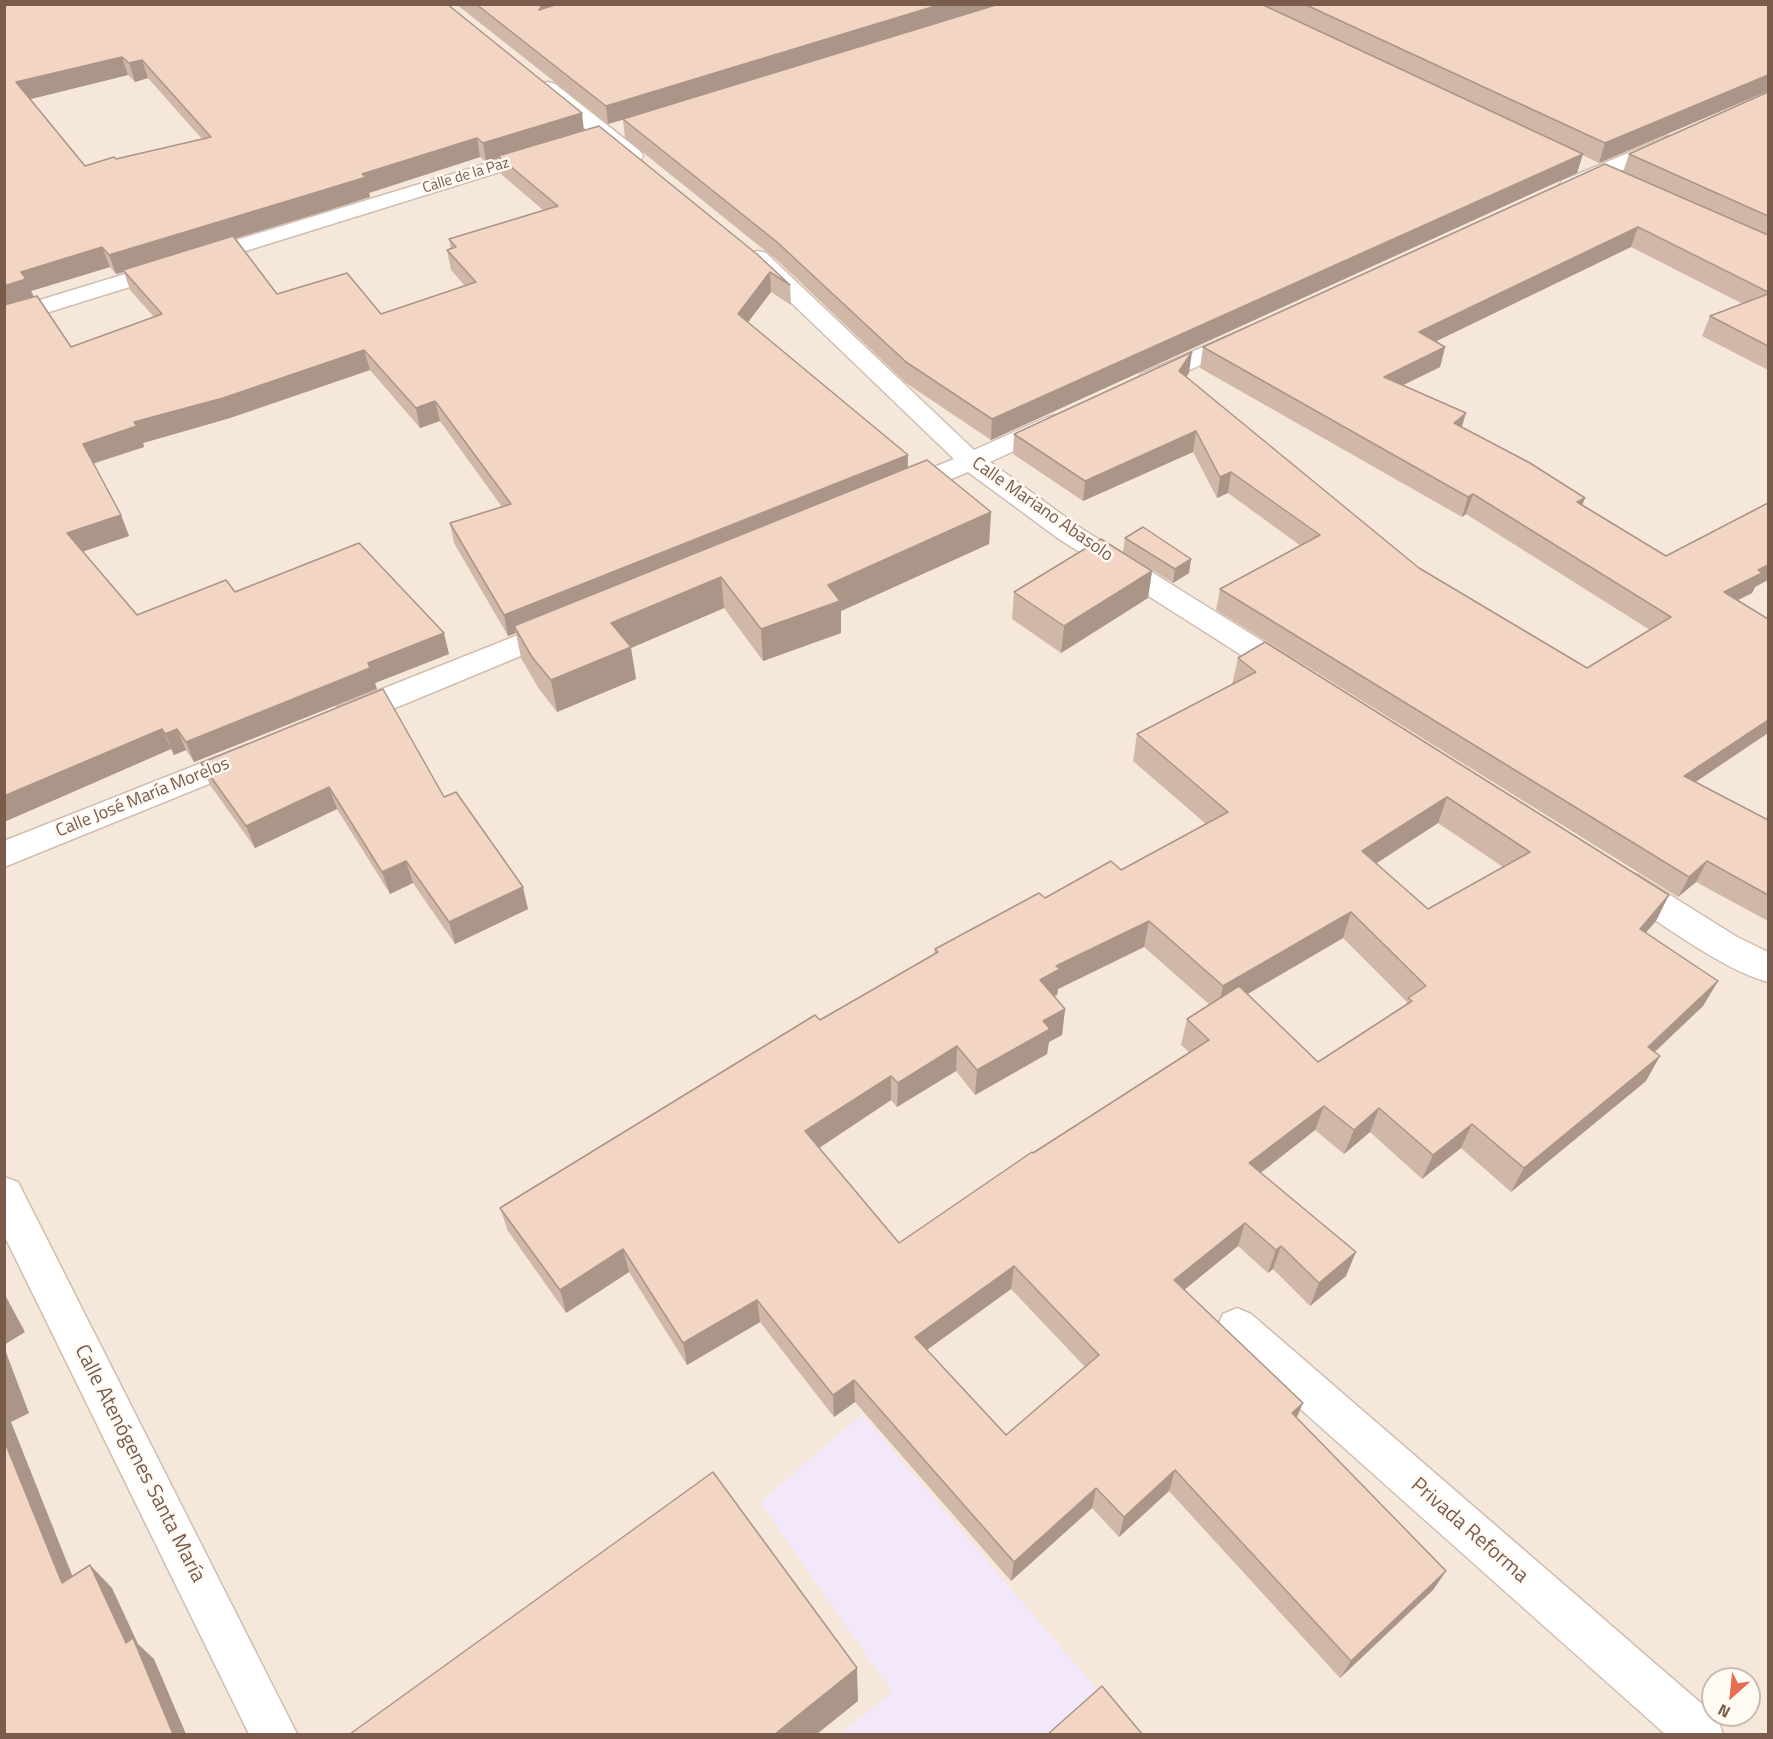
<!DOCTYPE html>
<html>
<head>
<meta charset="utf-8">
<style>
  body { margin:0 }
  #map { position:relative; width:1773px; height:1739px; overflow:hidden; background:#fdf6ec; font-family:"Titillium Web",sans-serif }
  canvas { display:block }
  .frame { position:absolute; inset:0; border:6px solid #7a5c4d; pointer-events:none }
  .north { position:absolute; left:1701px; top:1667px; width:60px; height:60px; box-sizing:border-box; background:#fffaf3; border:2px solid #cabbb1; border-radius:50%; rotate:207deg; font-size:16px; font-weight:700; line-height:24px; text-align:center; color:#7a5c4d }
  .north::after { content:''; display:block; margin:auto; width:21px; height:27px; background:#e76f51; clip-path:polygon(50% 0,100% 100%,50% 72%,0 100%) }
</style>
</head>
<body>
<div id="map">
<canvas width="1773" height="1739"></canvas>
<div class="frame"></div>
<div class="north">N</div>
</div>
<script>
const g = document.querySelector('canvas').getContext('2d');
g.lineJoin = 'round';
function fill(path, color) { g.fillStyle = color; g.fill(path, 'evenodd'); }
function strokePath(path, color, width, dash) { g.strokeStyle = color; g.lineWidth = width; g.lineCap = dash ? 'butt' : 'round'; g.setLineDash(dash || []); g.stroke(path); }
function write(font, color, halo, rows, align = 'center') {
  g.font = font + ' "Titillium Web",sans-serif'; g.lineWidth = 5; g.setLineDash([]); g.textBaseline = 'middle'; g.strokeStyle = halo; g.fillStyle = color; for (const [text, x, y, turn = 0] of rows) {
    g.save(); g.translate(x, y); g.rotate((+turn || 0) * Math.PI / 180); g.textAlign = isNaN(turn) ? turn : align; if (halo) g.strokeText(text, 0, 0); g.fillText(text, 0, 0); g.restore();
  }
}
const residential = new Path2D(`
  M5,5h1763v1729h-1763zM1713,1679h36v36h-36z`);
const education = new Path2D(`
  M862,1414l273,320h-295l52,-42 -132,-190z`);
const minor = new Path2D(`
  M548,82l7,2 85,67 3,5 -3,5 -8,1 -8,-1 -83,-69 -3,-4 3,-4z
  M1668,136l7,2 4,4 -4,4 -97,45 -8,2 -8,-2 -3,-5 3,-5z
  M544,146l7,2 4,4 -4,4 -547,170v-15z
  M758,251l8,2 208,197 71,-32 9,-3 9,3 4,5 -4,5 -73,34 89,65 222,138 4,7 -4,7 -11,3 -11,-3 -220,-140 -91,-67 -58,24 -9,2 -9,-2 -4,-6 4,-6 62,-25 -204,-196 -3,-5 3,-5z
  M1242,330l9,2 3,5 -3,5 -92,42 -9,2 -9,-2 -3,-5 3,-5z
  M561,618l10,3 5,7 -5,7 -212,88 -11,3 -11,-3 -4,-8 4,-8z
  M247,745l11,3 5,8 -5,8 -254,103v-26z
  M1626,871l12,4 99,62 31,15v30c-46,-12 -112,-63 -154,-89l-5,-9 5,-9z
  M4,1177l14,5 279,552h-48l-245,-499z
  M1237,1308l14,6 466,403 6,17h-58l-442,-394 -6,-13 6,-13z`);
const wall = new Path2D(`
  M4,4l580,126 206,155 1,20 -20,-13 -23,30 160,133v13l83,44 -2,32 -148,67v22l-78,28 -39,-53 -93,40 5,31 -79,33 -18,-23 -18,-31 -5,-25 -8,3 -54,-93 -4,-20 52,-16 -62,-86 -20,7 -50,-58 -140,48 -87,25 1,4 -51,17 28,51 8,21 -47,15 55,64 98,-23 214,62 -74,29 2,6 -183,73 -8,-12 -12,5 -3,-6 -167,73zM128,75l7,7 13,-4 54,61 -117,27 -55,-67zM480,157l6,5 13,-4 3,17 41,35 -94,29 2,10 -4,1 4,20 14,16 -84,28 -104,-20 -42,-56 135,-41 -1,-4zM110,267l6,7 8,-2 6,18 24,27 -83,30 -37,-50 -3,-6z
  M456,4h1312v87l-169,72 -17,-8 -5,18 -586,267 -85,-57 -128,-122 -153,-123 -2,-18 -15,4z
  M1768,92v278l-66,-34 8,-20 33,-12 -112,-57 -195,94 9,6 -5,20 -37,18 59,42 120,78 84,51 89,31 -3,6 -14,7 30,133 -72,49 72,38v101l-72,-39 -18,15 -462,-287 4,-21 81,-43 -73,-53 -11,5 -24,-46 -110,49 -70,-47 1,-20 175,-61 -3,4 233,191 168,100 63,-38 -184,-116 -4,3 -262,-149 3,-21 420,-175 6,-18z
  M1125,538l66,21 -2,14 -16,10 -50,-31z
  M1152,571l-4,27 -87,55 -49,-34 2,-27z
  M1238,658l418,263 -10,11 72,49 -15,25 -48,46 -9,29 -135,111 -50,-44 -39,31 -52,-47 -26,22 -29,-24 -54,43 85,103 -36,30 -37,-37 -5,4 -30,-27 -54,44 112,127 150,154 -13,19 -93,88 -171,-187 -50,46 -27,-29 -81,73 -156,-179 -21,15 -74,-95 -73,43 -58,-93 -63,41 -58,-82 -8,-23 320,-188 114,-66 1,-5 110,-51 76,-28 85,-46 -73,-63 4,-27 95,-49zM1438,823l65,44 -75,42 -52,-46zM1343,938l64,64 -1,3 -88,57 -71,-68zM1144,947l66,58 -23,14 -6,26 8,7 -156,101 -134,90 -80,-95 72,-48 6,7 59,-36 19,24 72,-41 2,-12 13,-7 3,-26 -11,-13 3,-1 1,-6zM1011,1289l74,78 -79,68 -79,-85z
  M201,763l243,34 84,112 -73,35 -42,-61 -23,11 -53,-85 -82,39 -45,-63z`);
const shadedWall = new Path2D(`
  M543,4h15l-19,6z
  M942,4h59l-393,120 -2,-18z
  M122,57l6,18 -105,26 -7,-19z
  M142,60l6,18 -13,4 -6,-19z
  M1768,75v16l-169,72 6,-20z
  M582,113l2,19 -86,24 1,2 -13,4 -3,-19z
  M477,138l3,19 -111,36 1,4 -41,13 -204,62 -2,-2 1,2 -8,2 -7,-19z
  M1583,154l-6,19 -586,267 1,-21z
  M1638,227l-7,20 -217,105 5,-20z
  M102,247l8,20 -79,24 4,8 -31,10v-23l17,-14z
  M770,272l1,20 -32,42 -1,-20z
  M1445,347l-5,20 -61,30 5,-20z
  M364,350l6,20 -140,48 -87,25 1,4 -53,17 -8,-20 51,-22z
  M1192,352l-3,21 -13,18 3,-20z
  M435,401l5,20 -20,7 -4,-20z
  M1466,413l-6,20 -6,-10z
  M1196,431l-3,21 -110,49 2,-20z
  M908,455l-1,20 -393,151 2,7 -8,3 -4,-21z
  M1231,472l-3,21 -11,5 3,-21z
  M1473,494l-7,20 -4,3 6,-20z
  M1585,498l-8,20v-16z
  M991,512l-2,32 -148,67v22l-78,28 -2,-32 67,-44z
  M121,515l8,21 -53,18 -9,-21z
  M1191,559l-2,14 -16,10 2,-14z
  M1768,565v15l-13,7 -3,6 -38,19 10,-20z
  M1152,571l-4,27 -87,55 3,-27z
  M721,577l3,31 -93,40 5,31 -79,33 -6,-32 60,-57z
  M444,633l5,21 -74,29 2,6 -183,73 -8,-20 182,-79z
  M1768,720v13l-94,63 10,-20z
  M162,729l9,20 -167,73v-26z
  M177,729l9,21 -12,5 -9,-21z
  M329,787l8,22 -82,39 -9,-22z
  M1447,797l-9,26 -84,55 8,-27z
  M406,861l7,22 -23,11 -8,-22z
  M1707,861l-11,21 -18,15 11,-20z
  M523,887l5,22 -73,35 -6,-22z
  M1669,895l-13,26 -29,33 13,-25z
  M1351,912l-8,26 -126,74 6,-26z
  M1149,921l-5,26 -86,42 -1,6 -20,10 3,-25 16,-14z
  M1718,981l-15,25 -70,66 15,-25z
  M1065,1009l-3,26 -13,7 -2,12 -72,41 2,-25 66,-49z
  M957,1046l-1,25 -59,36 1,-24z
  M1660,1056l-14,25 -135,111 13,-24z
  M891,1076v24l-84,56 -2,-25z
  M1324,1106l-9,24 -73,57 7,-24z
  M1379,1108l-9,24 -26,22 10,-24z
  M1472,1124l-11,24 -39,31 11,-24z
  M1245,1223l-7,23 -70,57 6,-23z
  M1281,1246l-8,23 -5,4 8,-23z
  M623,1249l6,23 -63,41 -6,-23z
  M1356,1252l-10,24 -36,30 9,-23z
  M1014,1266l-3,23 -97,70 1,-22z
  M4,1293l21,39 -21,13z
  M757,1300l3,22 -73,43 -4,-22z
  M4,1347l25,66 -18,9 73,183 -22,-22 -58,-143z
  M854,1380l1,22 -21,15 -1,-22z
  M1303,1403l-9,21 -2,-11z
  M1175,1470l-6,21 -50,46 5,-20z
  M1096,1488l-4,20 -81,73 3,-19z
  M90,1565l22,23 26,56 16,15 32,75h-13l-47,-91z
  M1446,1571l-13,19 -93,88 11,-17z
  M857,1668l1,33 -41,33h-42z`);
const building = new Path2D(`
  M4,4h443l135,109 -99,30 -6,-5 -115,36 4,3 -42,13 -215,65 -7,-8 -81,25 5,7 -22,7zM122,57l7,6 13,-3 69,77 -95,22 -2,-2 -29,9 -69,-84z
  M476,4h67l-4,6 19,-6h384l-336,102z
  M999,4h262l322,150 -591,265 -86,-57 -129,-120 -154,-123z
  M1304,4h464v71l-163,68z
  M1768,92v124l-139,-62z
  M599,126l159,129 32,30 -20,-13 -32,42 170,141 -404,160 -54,-92 61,-19 -76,-103 -19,7 -52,-58 -141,48 -89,24 3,4 -54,18 38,71 -54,18 70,82 89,-35 9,12 124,-49 85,90 -76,30 2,5 -184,74 -9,-13 -12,5 -3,-5 -158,67v-491l33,-9 34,51 91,-33 -39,-44 110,-34 44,58 70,-21 34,41 95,-32 -29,-32 9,-3 -7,-8 109,-33 -60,-50z
  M1605,164l163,71v57l-130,-65 -219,105 26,15 -61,30 82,36 -12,10 76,40 55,35 -8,4 89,54 102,-53v62l-10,5 4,3 -38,19 44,27v101l-84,56 84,44v75l-61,-34 -18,16 -469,-288 100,-54 -89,-63 -11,5 -24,-46 -111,50 -71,-47 178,-82 -13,19 240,197 168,100 84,-51 -198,-123 -5,3 -265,-150z
  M1768,294v52l-58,-30z
  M927,460l64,52 -163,73 12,16 -79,28 -40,-52 -110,46 20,24 -80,33 -19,-23 -18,-31z
  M1143,527l48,32 -16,10 -50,-31z
  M1101,539l51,32 -88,55 -50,-34z
  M1265,642l404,253 -29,34 78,52 -70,66 12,9 -136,112 -52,-44 -39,31 -54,-47 -25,22 -30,-24 -75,57 107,89 -37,31 -38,-37 -5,4 -31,-27 -71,57 129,123 -11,10 154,158 -95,90 -176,-191 -51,47 -28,-29 -82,74 -160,-182 -21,15 -76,-95 -74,43 -60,-94 -63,41 -60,-82 315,-193 5,5 118,-68 -3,-3 104,-56 6,5 66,-37 10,9 107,-58 -91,-78 119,-62 -18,-14zM1447,797l83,55 -102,57 -66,-58zM1351,912l75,74 -18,12 4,3 -94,61 -79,-76 -52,33 22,21 -176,113 -1,-1 -133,91 -94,-112 86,-55 7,7 59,-37 20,24 73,-41 -7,-8 22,-12 -25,-29 20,-11 -4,-3 93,-45 74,65zM1014,1266l85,89 -93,80 -91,-98z
  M383,689l61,108 12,-5 67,95 -74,35 -43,-61 -24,11 -53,-85 -83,39 -45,-63z
  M4,1440l58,143 28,-18 36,78 7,-5 40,96h-169z
  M713,1472l144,196 -82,66h-425z
  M1102,1686l40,48h-94z`);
const farStreetnames = [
  ["Calle de la Paz",466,176,-17]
];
const streetNames = [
  ["Calle Mariano Abasolo",1042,510,35],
  ["Calle José María Morelos",143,798,-22]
];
const nearStreetnames = [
  ["Calle Atenógenes Santa María",139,1464,63],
  ["Privada Reforma",1469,1531,41]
];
fill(residential, '#f5e8da');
fill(education, '#f3e8fa');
strokePath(minor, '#d1beb0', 3);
fill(minor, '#fff');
fill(wall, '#d1b7a8');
fill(shadedWall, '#aa9588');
fill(building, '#f3d5c3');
strokePath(building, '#aa9588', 1.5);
write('15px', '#7a5c4d', '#fffaf3', farStreetnames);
write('18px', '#7a5c4d', '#fffaf3', streetNames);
write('21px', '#7a5c4d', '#fffaf3', nearStreetnames);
</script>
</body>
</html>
